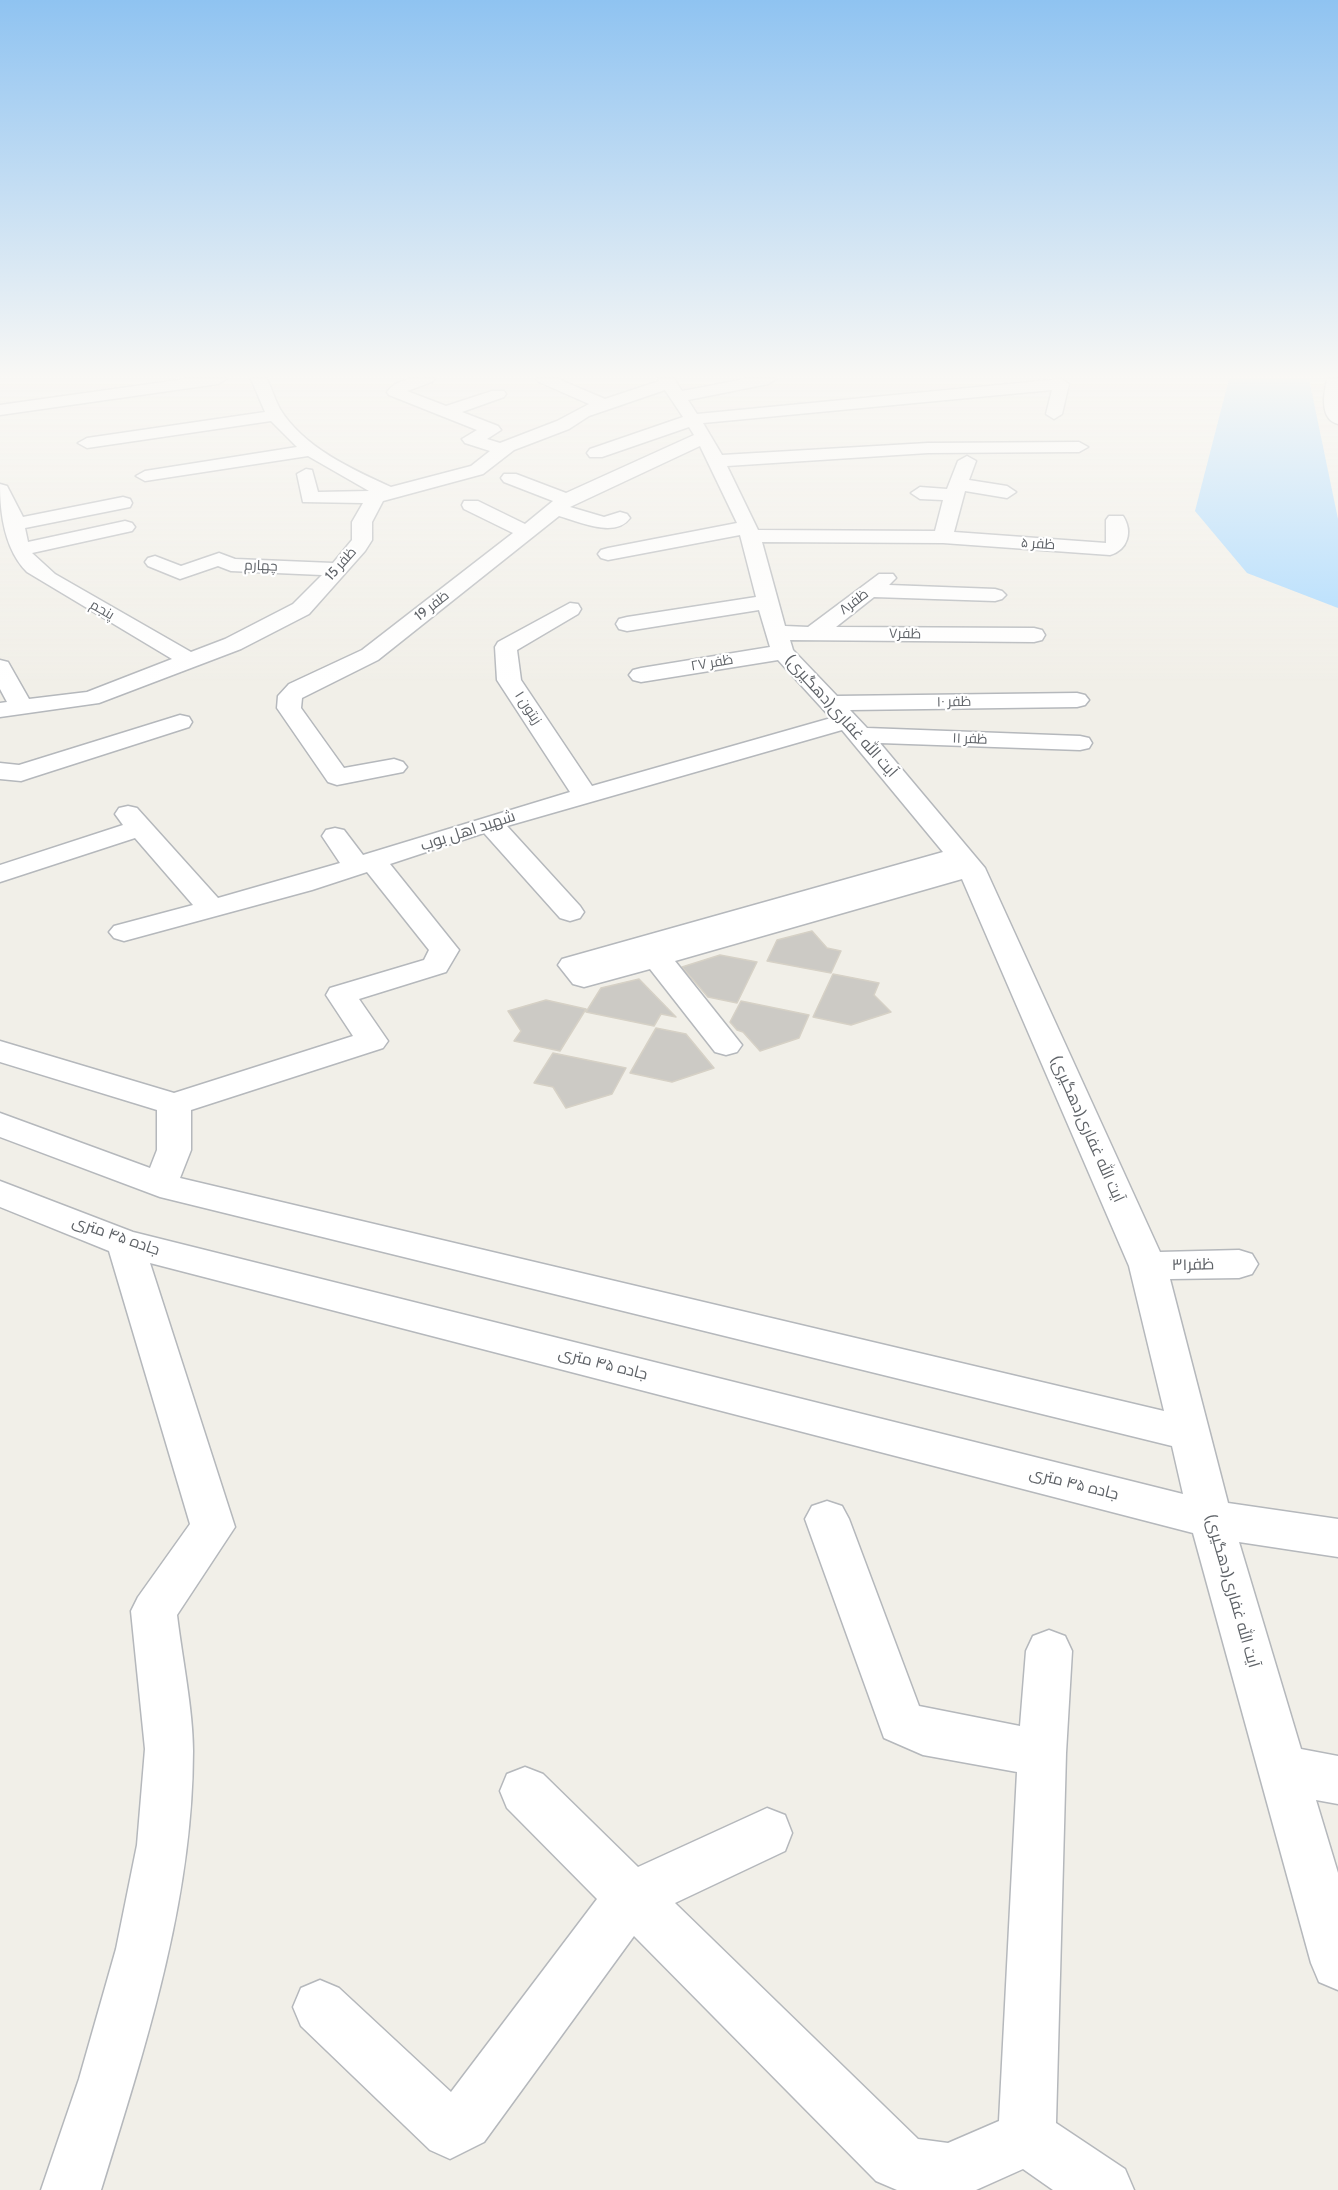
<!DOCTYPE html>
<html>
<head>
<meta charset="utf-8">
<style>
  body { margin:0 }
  canvas { display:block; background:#f1efe8 }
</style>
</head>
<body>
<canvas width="1338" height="2190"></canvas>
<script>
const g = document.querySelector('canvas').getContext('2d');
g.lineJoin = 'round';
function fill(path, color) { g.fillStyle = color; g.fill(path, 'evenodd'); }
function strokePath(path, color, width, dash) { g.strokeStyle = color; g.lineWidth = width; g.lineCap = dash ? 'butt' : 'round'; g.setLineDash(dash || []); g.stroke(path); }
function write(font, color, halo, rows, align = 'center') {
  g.font = font + ' Cabin,Cairo,sans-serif'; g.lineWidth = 4.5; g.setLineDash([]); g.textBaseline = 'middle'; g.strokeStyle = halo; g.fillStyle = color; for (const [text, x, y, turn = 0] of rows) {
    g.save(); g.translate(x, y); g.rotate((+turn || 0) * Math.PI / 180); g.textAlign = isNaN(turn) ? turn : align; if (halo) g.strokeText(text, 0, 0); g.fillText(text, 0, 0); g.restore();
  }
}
const water = new Path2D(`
  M1229,379h80l29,140v89l-91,-35 -52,-62z`);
const building = new Path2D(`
  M812,931l15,17 14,3 -10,22 -64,-12 10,-21z
  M720,955l37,7 -20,41 -29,-6 -26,-30z
  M833,974l46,9 -5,12 17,17 -40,13 -38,-8z
  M639,979l37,38 -15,-3 -7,12 -68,-14 15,-24z
  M546,1000l40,9 -26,42 -46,-10 7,-10 -13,-20z
  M741,1001l68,14 -10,23 -39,13 -17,-19 -6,-2 -7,-8z
  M656,1028l30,6 28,34 -42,14 -42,-9z
  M553,1053l73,15 -14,26 -46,14 -13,-21 -19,-4z`);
const minor = new Path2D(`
  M185,379h41l-8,5 -218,31v-10z
  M251,379h16c5,10 8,21 13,30 23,38 73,61 111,78l80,-21 19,-15 -25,-8 -3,-4 15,-9 -88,-35 -2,-3c12,-16 29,-13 47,-13l-2,3 -25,9 39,15 46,-15h12l2,3 -2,3 -42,15 36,14 3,4 -14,9 13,4 57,-22 32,-17 -50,-22 -2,-3h21l47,20 54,-18 -1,-2h16l8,12 63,-12h31l-8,5 -80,16 9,14 364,-35 8,5 -7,30 -8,5 -8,-5 6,-24 -349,33 19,32 206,-12 151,-1 9,5 -9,5 -151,1 -201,13 31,64 177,1 8,-31 -23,-1 -9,-6 9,-6 27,2 11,-28 9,-5 9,5 -7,19 38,6 9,6 -9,6 -42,-7 -11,41 152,11v-23l3,-4h14c10,15 5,34 -13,39l-167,-12 -181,-1 23,84 23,1 71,-53h14l3,4 -7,7 106,4 7,2 4,4 -4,4 -7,2 -121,-4 -38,30 198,1 8,2 3,5 -3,5 -8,2 -244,-2 3,10 44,46 240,-3 8,2 4,5 -4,5 -8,2 -227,3 17,18 213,8 9,2 3,5 -3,5 -9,2 -200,-7 105,125 175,384 79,-2 13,4 6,10 -6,10 -13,4 -69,1 58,224 110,16v38l-99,-15 62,207 37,7v48l-22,-4 22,73v117l-19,-8 -8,-19 -118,-430 -1043,-270 85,264 -58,88c5,42 16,95 16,136 0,150 -48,297 -92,439h-60l38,-111 37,-130 21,-104 8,-96 -14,-138 7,-14 52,-73 -81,-273 -109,-44v-26l133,51 1050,262 -11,-48 -1012,-249 -160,-60v-24l150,55 7,-18v-40l-157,-48v-21l174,52 179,-57 -27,-41 4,-7 94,-28 5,-10 -62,-78 -55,18 -188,51 -10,-3 -5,-6 5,-6 79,-21 -58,-67 -135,44v-17l123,-40 -8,-11 4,-6 9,-2 9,2 81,90 122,-35 -18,-27 4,-6 9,-2 9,2 19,25 207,-63 -73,-112 -2,-33 3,-5 72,-39 8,1 3,5 -3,5 -61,36 4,30 71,106 239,-68 -53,-58 -137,22 -8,-2 -4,-5 4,-5 8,-2 129,-21 -11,-37 -132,21 -8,-2 -3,-5 3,-5 8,-2 129,-20 -16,-62 -132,25 -7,-2 -3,-4 3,-4 7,-2 129,-25 -37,-77 -130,61 34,10 16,-5 7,2 3,4c-15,21 -52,3 -71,-2l-181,144 -76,38 -1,10 43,60 50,-9 9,3 4,5 -4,5 -66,13 -9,-3 -51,-74 1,-12 11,-12 73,-34 151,-117 -49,-24 -2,-4 2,-4h14l47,23 28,-23 -49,-19 -3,-4 3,-4h12l50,19 128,-58 -5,-8 -87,30h-12l-3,-4 3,-4 93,-32 -18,-27 -76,26 -20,13 -55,21 -31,24 -100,27 -11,21v18l-7,11 -56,63 -68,35 -142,54 -99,14v-14l7,-1 -7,-13v-29l8,2 21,37 58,-7 85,-33 -145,-87c-22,-22 -27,-57 -27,-88l7,2 16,31 100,-20 7,2 2,4 -2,4 -105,21 3,14 97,-21 7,2 3,4 -3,4 -100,22 23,21 136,78 34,-13 68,-35 29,-29 -91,-4 -13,-5 -38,13 -32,-13 -3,-4 3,-4 7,-2 26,10 38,-13 16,6 98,4 19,-23v-18l11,-19 -60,-1 -6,-28 9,-5 6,1 6,22 51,-1 -61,-35 -163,25 -9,-5 9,-5 152,-24 -26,-26 -184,27 -9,-5 9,-5 178,-26zM842,730l101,122 -381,107 -4,6 15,19 11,3 66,-18 65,83 11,3 11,-3 5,-7 -67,-84 287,-82 167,387 35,145 -984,-233 11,-28v-40l192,-62 5,-7 -29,-42 87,-27 13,-22 -69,-86 94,-31 76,85 10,3 10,-3 4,-6 -4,-6 -73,-80z
  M1327,379h11v45c-19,-5 -14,-31 -11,-45z
  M180,715l9,2 3,5 -3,5 -159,51 -9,3 -21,-2v-16l19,2z
  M827,1501l15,5 7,13 70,187 101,20 6,-75 7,-15 16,-6 16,6 7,15 -6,102 -10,370 69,46 9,21h-81l-30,-21 -47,21h-79l-21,-9 -242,-245 -150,206 -34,17 -20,-9 -129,-124 -8,-19 8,-19 19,-8 19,8 112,104 146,-193 -90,-91 -7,-17 7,-17 18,-7 18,7 95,93 129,-59 18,7 7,18 -7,18 -110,52 243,236 30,4 51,-22 18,-349 -94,-17 -39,-17 -79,-219 7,-13z`);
const farStreetnames = [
  ["ظفر ۵",1038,544,4],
  ["ظفر 15",341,564,-48],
  ["چهارم",261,566,2],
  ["ظفر۸",854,602,-37],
  ["ظفر 19",432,606,-38],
  ["پنجم",102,610,30],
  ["ظفر۷",905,634,1],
  ["ظفر ۲۷",712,663,-9],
  ["ظفر ۱۰",954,702,-1],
  ["زیتون ۱",528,708,57],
  ["ظفر ۱۱",970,739,2]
];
const streetNames = [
  ["آیت الله غفاری(دهگیری)",841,716,48],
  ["شهید اهل بوب",468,831,-18],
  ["آیت الله غفاری(دهگیری)",1087,1129,66],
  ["جاده ۴۵ متری",116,1236,19],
  ["ظفر۳۱",1193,1265,-1],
  ["جاده ۴۵ متری",603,1364,14],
  ["جاده ۴۵ متری",1074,1484,14],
  ["آیت الله غفاری(دهگیری)",1232,1591,74]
];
fill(water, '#aadaff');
fill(building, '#cccac5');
strokePath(building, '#d6d1c6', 1.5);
strokePath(minor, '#b5b8bc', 3);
fill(minor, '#fff');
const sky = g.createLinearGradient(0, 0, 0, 685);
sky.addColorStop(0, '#8fc3f1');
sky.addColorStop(0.55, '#f9f8f5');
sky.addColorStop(1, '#f9f8f500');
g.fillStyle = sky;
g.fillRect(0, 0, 1338, 685);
write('14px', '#5f6368', '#fff', farStreetnames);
write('16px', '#5f6368', '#fff', streetNames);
</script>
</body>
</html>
